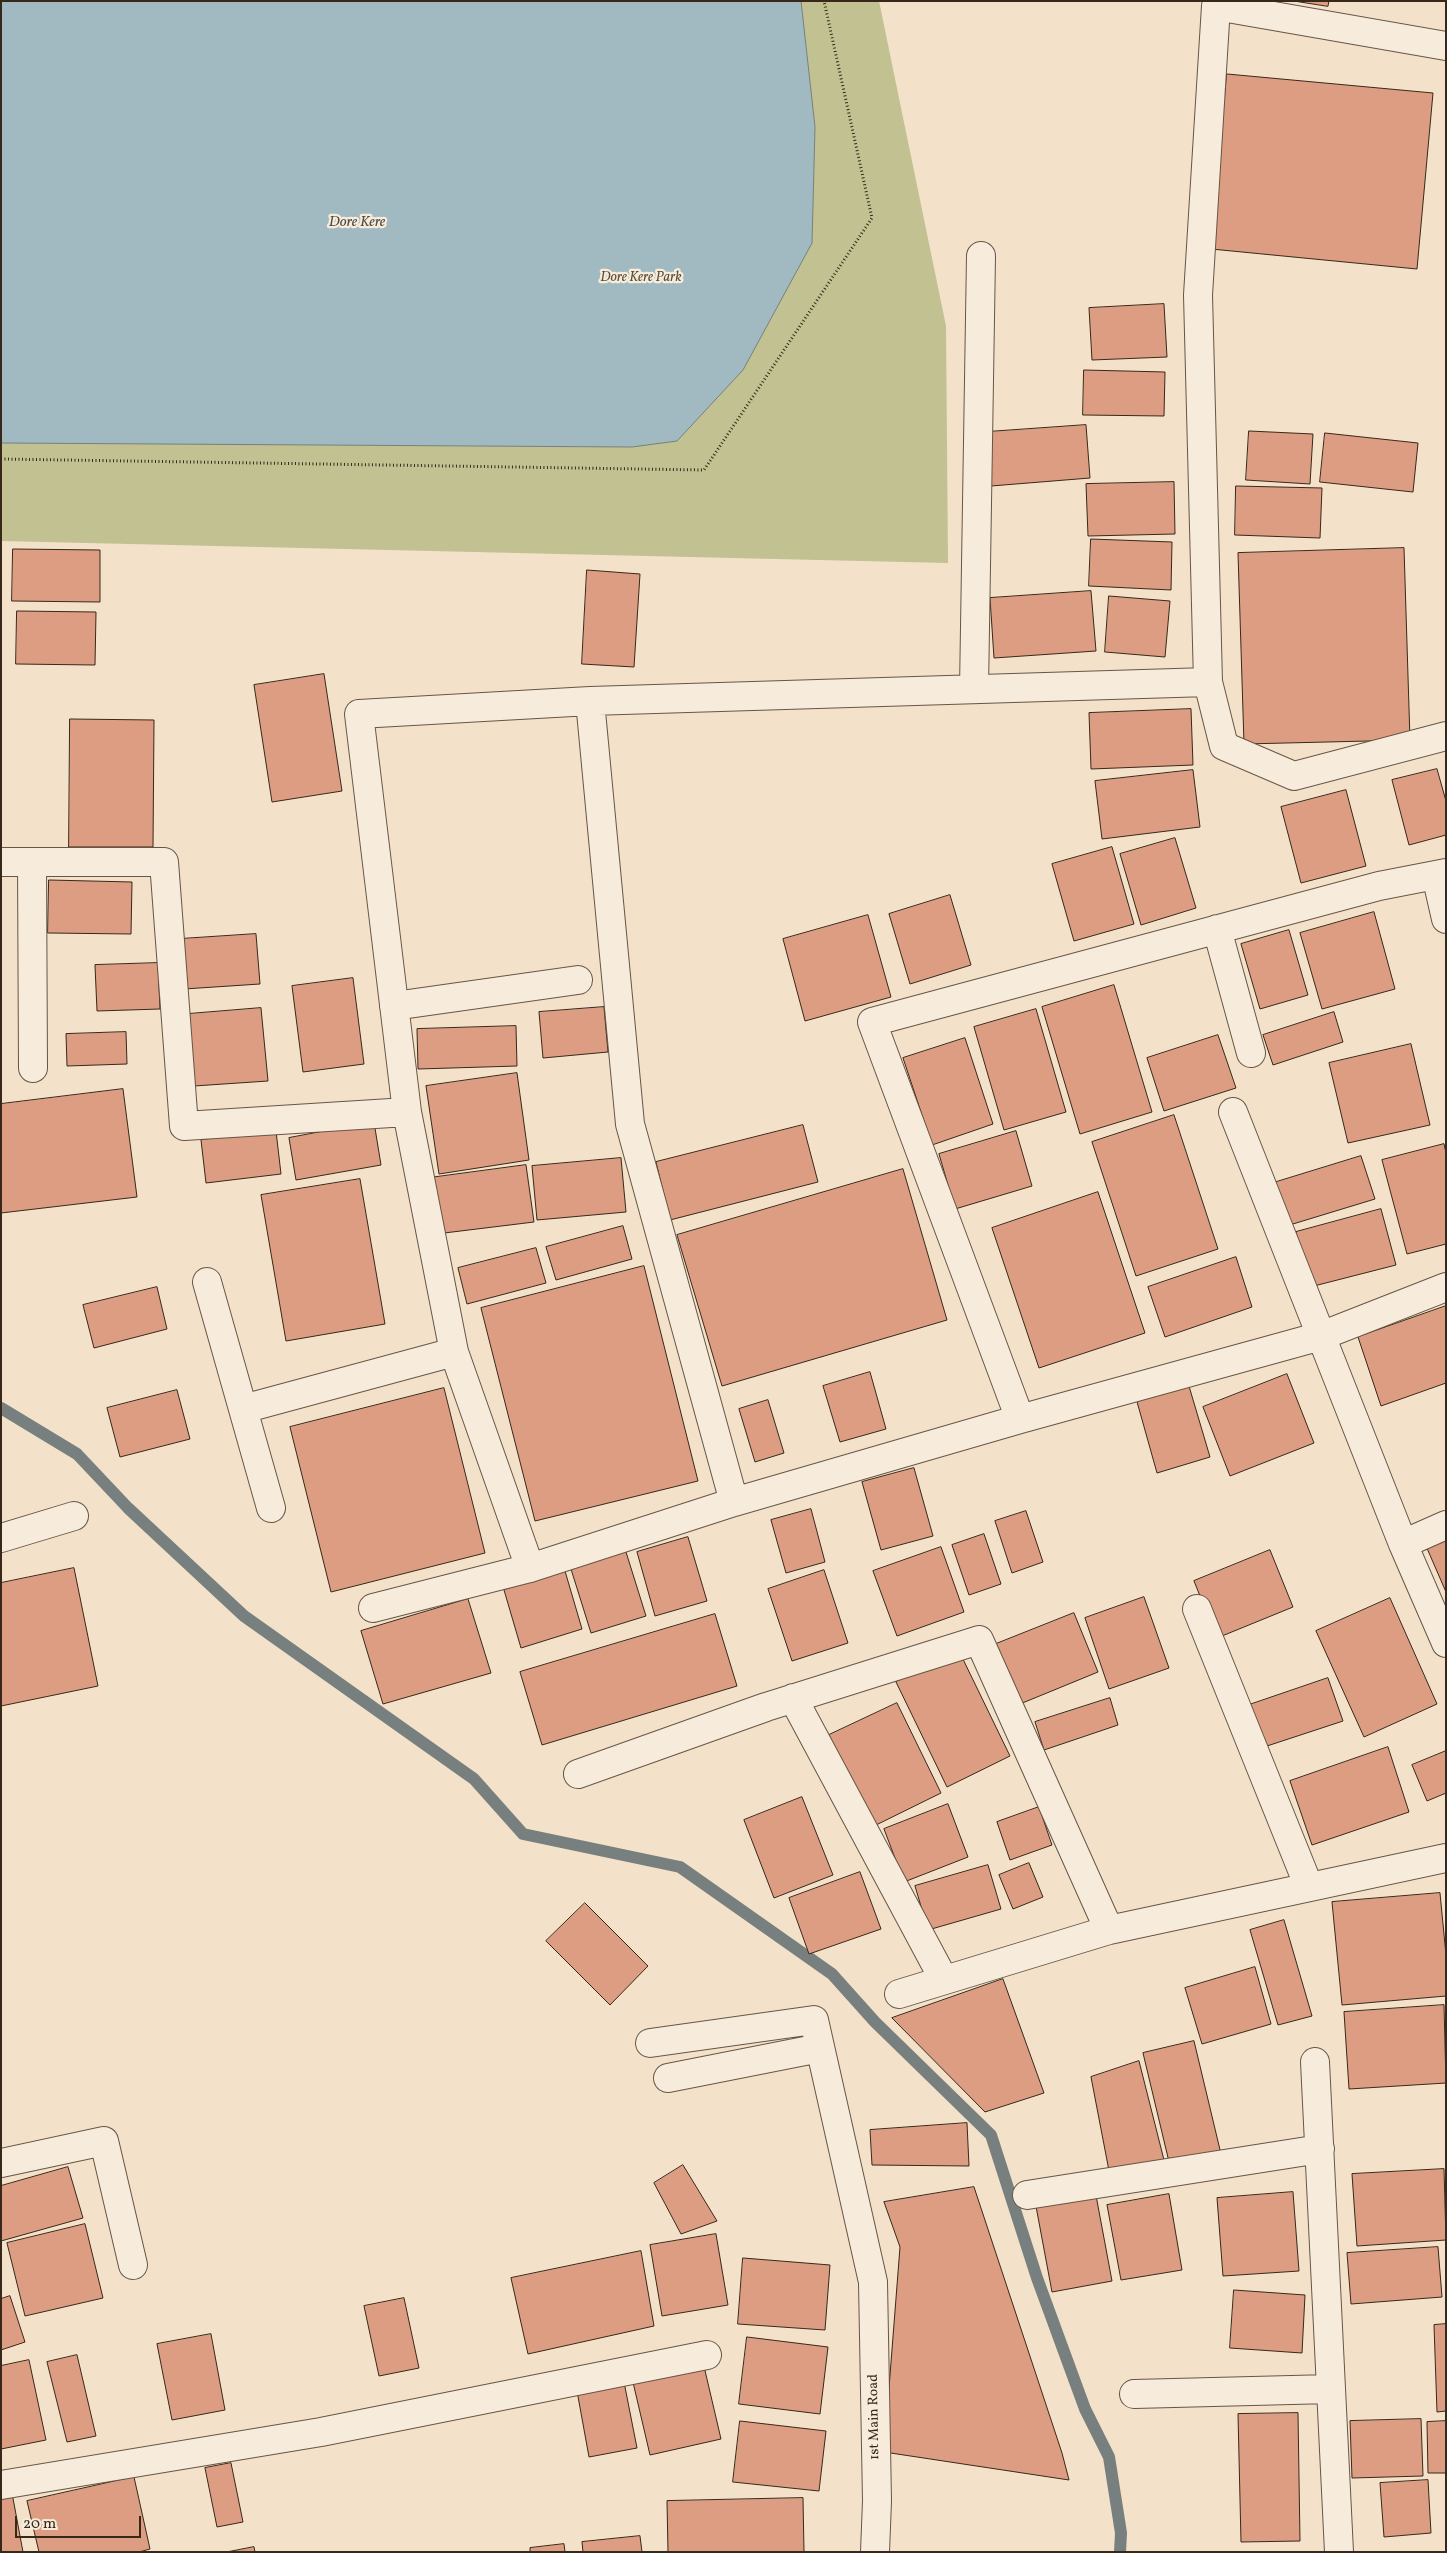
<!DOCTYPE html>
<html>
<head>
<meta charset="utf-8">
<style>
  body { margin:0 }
  #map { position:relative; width:1447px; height:2553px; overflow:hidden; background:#f3e1c9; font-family:Vollkorn,serif }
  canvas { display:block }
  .frame { position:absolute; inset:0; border:2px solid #37281a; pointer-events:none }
  .scale { position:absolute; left:15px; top:2516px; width:126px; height:22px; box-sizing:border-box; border:2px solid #37281a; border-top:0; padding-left:6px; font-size:15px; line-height:18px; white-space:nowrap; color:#37281a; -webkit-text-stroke:4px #f7ecdc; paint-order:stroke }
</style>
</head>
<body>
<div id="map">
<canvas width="1447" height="2553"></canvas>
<div class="frame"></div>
<div class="scale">20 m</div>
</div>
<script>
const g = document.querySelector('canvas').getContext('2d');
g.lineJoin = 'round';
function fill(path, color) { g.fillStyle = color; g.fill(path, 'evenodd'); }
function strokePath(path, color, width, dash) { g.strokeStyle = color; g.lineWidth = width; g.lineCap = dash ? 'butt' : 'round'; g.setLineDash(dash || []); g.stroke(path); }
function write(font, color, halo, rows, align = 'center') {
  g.font = font + ' Vollkorn,serif'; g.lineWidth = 4.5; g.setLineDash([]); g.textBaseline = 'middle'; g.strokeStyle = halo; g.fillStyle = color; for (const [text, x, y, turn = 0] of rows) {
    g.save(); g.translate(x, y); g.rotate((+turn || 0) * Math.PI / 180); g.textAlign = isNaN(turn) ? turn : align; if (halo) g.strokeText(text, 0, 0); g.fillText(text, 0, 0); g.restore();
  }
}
const green = new Path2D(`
  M1,1h878l67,325 2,237 -947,-22z`);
const water = new Path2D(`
  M1,1h800l14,126 -3,116 -69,127 -66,71 -45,6 -631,-4z`);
const stream = new Path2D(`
  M1,1408l76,46 51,54 116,108 230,163 49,55 157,33 152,107 43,48 116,113 46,143 48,131 24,48 12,76 -1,19`);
const building = new Path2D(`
  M1294,1h35l-1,5z
  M1227,74l206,19 -16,176 -206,-20z
  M1164,304l3,53 -75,3 -3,-52z
  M1084,370l81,2 -1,44 -81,-1z
  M1086,425l4,53 -99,8 -4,-54z
  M1249,431l64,3 -3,50 -64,-4z
  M1325,433l93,10 -5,49 -93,-10z
  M1174,482l1,52 -87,2 -2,-52z
  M1236,486l86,2 -2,50 -85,-3z
  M1091,539l81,3 -1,48 -82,-4z
  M1404,548l6,192 -166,4 -6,-191z
  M13,549l87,1v52l-88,-1z
  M587,570l53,4 -6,93 -52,-3z
  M1091,591l5,60 -102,7 -4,-60z
  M1109,596l61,5 -5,56 -60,-5z
  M17,611l79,1 -1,53 -79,-1z
  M324,674l18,117 -70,11 -18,-117z
  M1191,709l2,56 -102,4 -2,-56z
  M70,719l84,1 -1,127h-84z
  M1437,769l9,32v34l-37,10 -17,-65z
  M1193,770l7,57 -98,12 -7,-58z
  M1346,790l20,76 -65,17 -20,-76z
  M1175,838l21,70 -55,17 -21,-71z
  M1112,847l22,77 -60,17 -22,-77z
  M49,880l83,2 -1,52 -83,-1z
  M950,895l21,70 -61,19 -21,-70z
  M1374,912l21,77 -73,20 -22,-76z
  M868,915l23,82 -86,24 -22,-82z
  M1289,930l19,65 -48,14 -19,-65z
  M256,934l4,50 -76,5 -4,-50z
  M158,963l2,46 -63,2 -2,-46z
  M353,978l11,86 -61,8 -11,-86z
  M1114,985l38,127 -72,22 -38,-127z
  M604,1007l4,45 -65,6 -4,-46z
  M261,1008l7,73 -74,5 -6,-72z
  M1036,1009l30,103 -62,18 -30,-103z
  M1334,1012l9,30 -70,23 -10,-30z
  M516,1026l1,40 -99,3 -1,-40z
  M126,1032l1,32 -60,2 -1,-32z
  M1218,1035l18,53 -72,23 -17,-53z
  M965,1038l28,86 -61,21 -29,-87z
  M1411,1044l19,81 -82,18 -19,-80z
  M517,1073l12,87 -90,14 -13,-88z
  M123,1089l14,108 -136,16v-109z
  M1174,1115l44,134 -82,27 -44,-134z
  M374,1122l7,43 -85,15 -7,-42z
  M803,1125l15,57 -148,38 -14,-58z
  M276,1131l5,43 -75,9 -5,-43z
  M1016,1131l16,55 -77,23 -16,-55z
  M1444,1144l2,9v91l-39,10 -25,-94z
  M1361,1156l14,43 -92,28 -13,-43z
  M621,1158l5,54 -89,8 -5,-54z
  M526,1165l8,57 -98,12 -7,-56z
  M903,1169l44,151 -225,66 -45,-151z
  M360,1179l25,145 -99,17 -25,-146z
  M1098,1192l47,141 -106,35 -47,-140z
  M1381,1209l15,56 -86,22 -14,-55z
  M623,1226l9,33 -76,21 -10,-33z
  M536,1248l10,35 -79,21 -9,-36z
  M1236,1257l16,50 -87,30 -17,-50z
  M644,1266l54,215 -163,40 -54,-213z
  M157,1287l10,42 -73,19 -11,-43z
  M1446,1306v77l-65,23 -23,-69z
  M870,1372l16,57 -46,13 -17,-56z
  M1287,1374l27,69 -84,33 -27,-69z
  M1186,1376l24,81 -53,16 -23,-82z
  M444,1388l41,165 -154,39 -41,-165z
  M177,1390l13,49 -70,18 -13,-49z
  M768,1400l16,53 -29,9 -16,-53z
  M914,1468l19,68 -52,14 -19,-68z
  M811,1509l14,53 -39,11 -15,-53z
  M1026,1511l17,51 -31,11 -17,-52z
  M984,1534l17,50 -32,11 -17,-50z
  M688,1537l19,64 -52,15 -18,-64z
  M1446,1537v55l-20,-46z
  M941,1547l23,65 -67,24 -24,-65z
  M1270,1550l23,57 -76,31 -23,-57z
  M626,1552l20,64 -55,17 -20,-64z
  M74,1568l24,118 -97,20v-123z
  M824,1570l24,73 -56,18 -24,-72z
  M565,1571l17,58 -61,19 -17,-58z
  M1144,1597l25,71 -60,21 -24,-71z
  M1390,1598l47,106 -73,33 -48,-106z
  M468,1599l23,74 -108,31 -22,-73z
  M1074,1613l24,59 -78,32 -24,-60z
  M715,1614l22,72 -195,59 -22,-73z
  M959,1651l51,105 -63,31 -51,-105z
  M1328,1678l15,43 -79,26 -15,-42z
  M1110,1698l8,27 -74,25 -9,-28z
  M897,1703l44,90 -69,34 -43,-92z
  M1388,1747l21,65 -97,33 -22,-64z
  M1446,1751v42l-19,8 -15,-36z
  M802,1797l31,78 -59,23 -30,-78z
  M948,1804l20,53 -64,25 -20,-53z
  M1039,1807l13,38 -42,15 -13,-38z
  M1029,1863l14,34 -30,12 -14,-34z
  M988,1865l13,44 -73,21 -13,-44z
  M860,1872l21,57 -72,25 -20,-56z
  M1440,1893l6,62v41l-104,9 -10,-103z
  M585,1903l63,63 -38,39 -64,-64z
  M1284,1920l28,96 -34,9 -28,-95z
  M1255,1967l16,57 -69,20 -17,-56z
  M1003,1979l41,114 -59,19 -93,-94z
  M1444,2005l2,78 -97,6 -5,-77z
  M1194,2041l27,113 -51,12 -27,-113z
  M1139,2061l26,103 -55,12 -19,-99z
  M967,2123l2,43 -97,-1 -2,-35z
  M683,2165l34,56 -36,13 -27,-51z
  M68,2167l15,51 -82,23v-55z
  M1444,2169l2,71 -89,6 -5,-72z
  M974,2187l88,266 7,27 -185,-28 16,-205 -16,-45z
  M1095,2190l17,91 -60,11 -17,-91z
  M1293,2192l6,79 -76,5 -6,-78z
  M1169,2194l13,76 -61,10 -14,-75z
  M85,2224l18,74 -78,18 -18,-73z
  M716,2234l12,71 -66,11 -12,-71z
  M1438,2247l4,50 -91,7 -4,-51z
  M641,2251l13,75 -126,28 -17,-76z
  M743,2258l87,7 -5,65 -87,-6z
  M1234,2290l71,5 -3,58 -72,-5z
  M10,2296l15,46 -24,8v-51z
  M404,2298l15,70 -40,8 -15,-70z
  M1446,2324v87l-9,1 -3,-87z
  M211,2334l14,76 -53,10 -15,-76z
  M747,2337l81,10 -8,67 -81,-10z
  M77,2355l19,81 -29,6 -20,-80z
  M29,2360l17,80 -45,9v-83z
  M703,2362l18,77 -71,16 -18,-77z
  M624,2382l13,66 -48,9 -12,-66z
  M1298,2413l2,128 -59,1 -3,-128z
  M1421,2419l2,57 -71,2 -2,-57z
  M740,2421l86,10 -7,60 -86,-9z
  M1446,2421v52h-18l-1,-51z
  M231,2463l12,59 -26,5 -12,-59z
  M134,2477l16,72 -11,3h-100l-12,-51z
  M1428,2480l3,53 -47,4 -4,-54z
  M12,2493l11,59h-22v-57z
  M803,2498l1,54h-136l-1,-51z
  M640,2536l2,16h-59l-1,-10z
  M564,2544l1,8h-35v-4z
  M254,2547l1,5h-28z`);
const path = new Path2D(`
  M1,459l703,11 168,-252 -48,-217`);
const minor = new Path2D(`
  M1446,46l-230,-40 -18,289 10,387 16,64 70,30 152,-40
  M974,689l7,-433
  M590,701l618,-19
  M1,862h163l20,264 223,-14 -48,-398 231,-13 40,423 104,378 -204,66 -157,40
  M32,862l1,206
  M1436,875l10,44
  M1217,929l34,124
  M394,1006l184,-26
  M407,1112l47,240 76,216
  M1233,1112l170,432 43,99
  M207,1282l64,226
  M243,1409l211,-57
  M1020,1419l-148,-397 507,-136 67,-13
  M734,1502l286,-83 301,-83 125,-49
  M1,1538l73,-22
  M1403,1544l43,-19
  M1197,1609l112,278
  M793,1698l151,282
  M578,1774l188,-67 213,-67 130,290
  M899,1994l210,-64 337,-72
  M650,2043l164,-23 59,262 4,219 -2,51
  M1315,2062l24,490
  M668,2078l152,-30
  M1,2163l103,-22 29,124
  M1027,2195l293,-46
  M1134,2394l197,-5
  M1,2485l320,-53 386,-77`);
const parkNames = [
  ["Dore Kere Park",641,278]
];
const streetNames = [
  ["1st Main Road",875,2417,-91]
];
const waterNames = [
  ["Dore Kere",357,223]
];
fill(green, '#c2c192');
fill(water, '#a1bac1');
strokePath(water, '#77807e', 1);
strokePath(stream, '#77807e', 12);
fill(building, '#dd9d82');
strokePath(building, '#37281a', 1);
strokePath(minor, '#665646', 30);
strokePath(path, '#37281a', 3, [1, 2.5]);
strokePath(minor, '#f7ecdc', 28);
write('italic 14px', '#5a4e38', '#f7ecdc', parkNames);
write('14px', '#37281a', '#f7ecdc', streetNames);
write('italic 15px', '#524c44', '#f7ecdc', waterNames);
</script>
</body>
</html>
